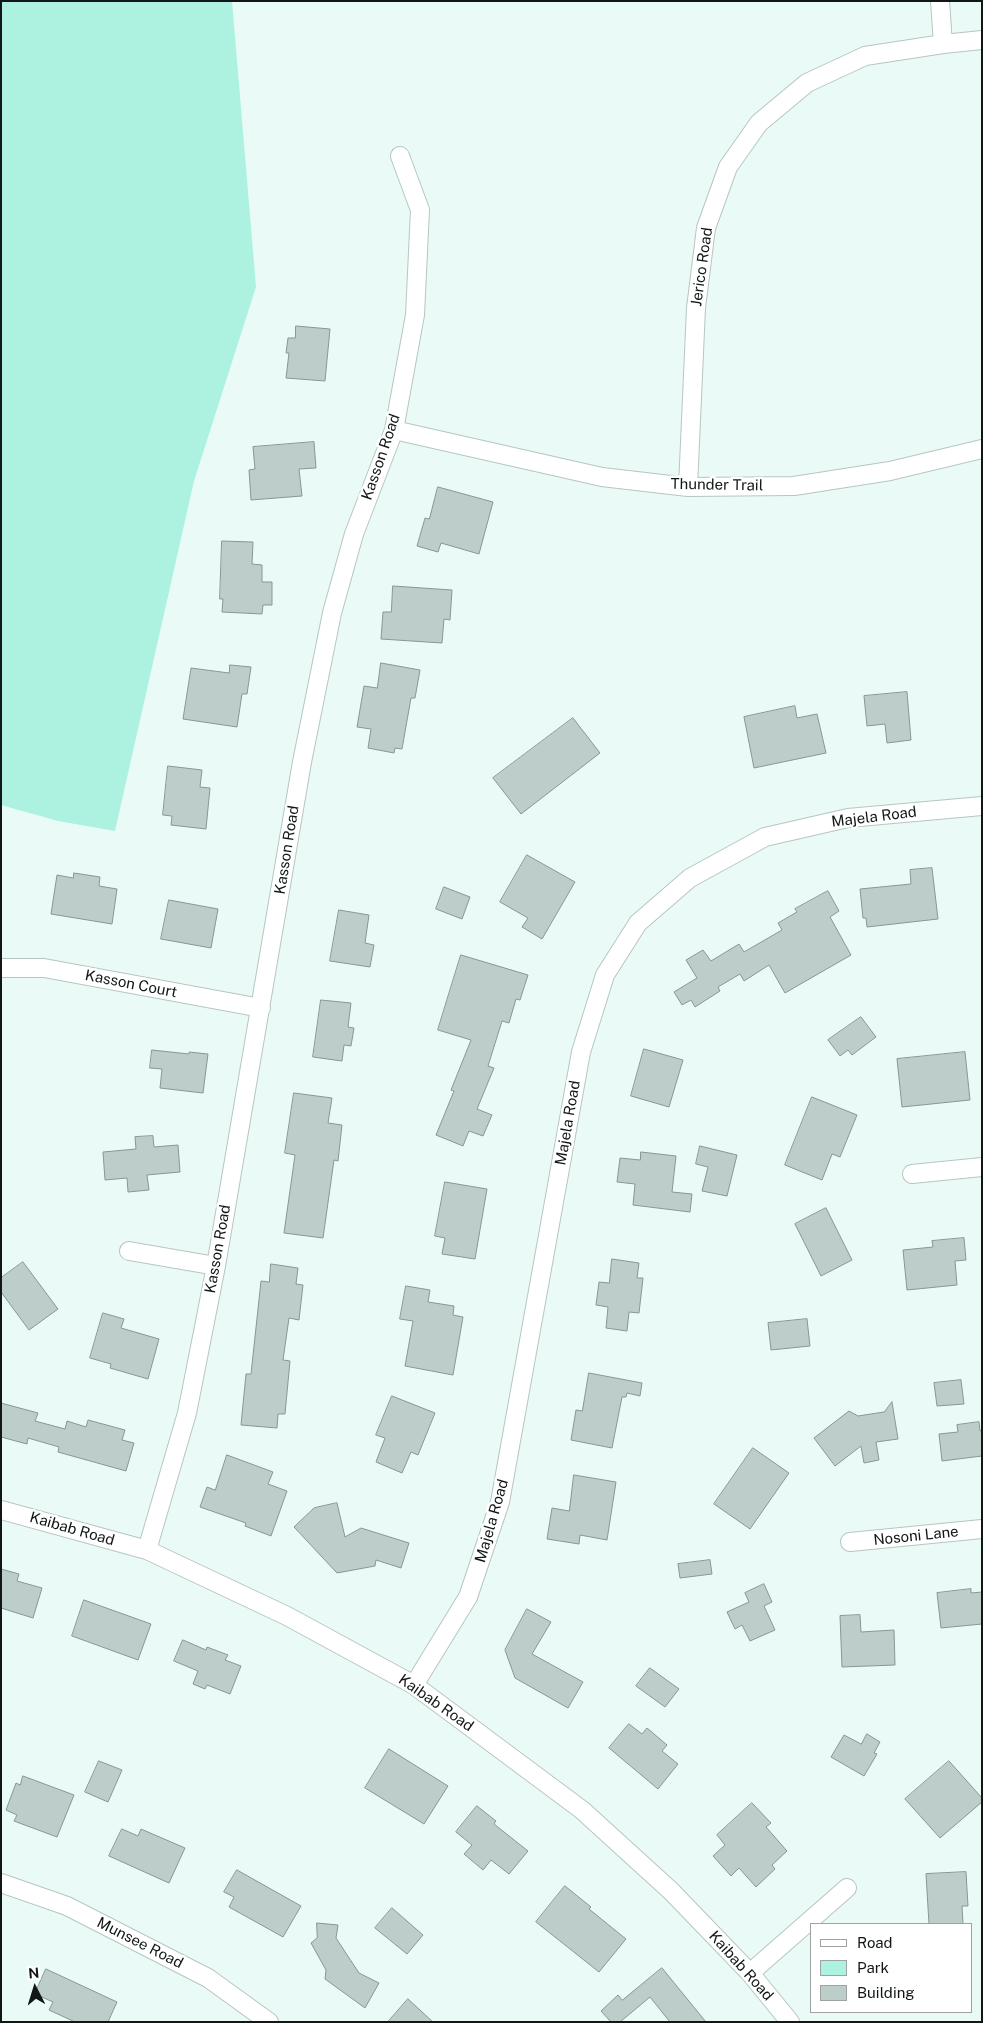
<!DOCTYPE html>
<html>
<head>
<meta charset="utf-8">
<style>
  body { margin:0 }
  #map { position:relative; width:983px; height:2023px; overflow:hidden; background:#eafbf7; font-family:"Public Sans",sans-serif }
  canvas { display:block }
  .frame { position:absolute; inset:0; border:2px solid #111716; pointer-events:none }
  .legend { position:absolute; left:810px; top:1923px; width:162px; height:90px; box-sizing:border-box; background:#fff; border:1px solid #a0a2a2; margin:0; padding:6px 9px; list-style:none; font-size:15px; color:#111716 }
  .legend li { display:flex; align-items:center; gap:10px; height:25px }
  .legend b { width:25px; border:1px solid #a0a2a2 }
  .north { position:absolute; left:10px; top:1963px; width:50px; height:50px; -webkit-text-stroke:4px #fff; paint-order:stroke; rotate:355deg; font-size:14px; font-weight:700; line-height:20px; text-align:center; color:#111716 }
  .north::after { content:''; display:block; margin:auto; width:18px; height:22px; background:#111716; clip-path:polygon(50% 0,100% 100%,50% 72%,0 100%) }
</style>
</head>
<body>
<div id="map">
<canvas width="983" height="2023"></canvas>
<div class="frame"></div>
<ul class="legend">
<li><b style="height:6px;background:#fff"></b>Road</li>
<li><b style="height:14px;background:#adf1e1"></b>Park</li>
<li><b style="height:14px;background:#bdceca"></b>Building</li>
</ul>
<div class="north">N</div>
</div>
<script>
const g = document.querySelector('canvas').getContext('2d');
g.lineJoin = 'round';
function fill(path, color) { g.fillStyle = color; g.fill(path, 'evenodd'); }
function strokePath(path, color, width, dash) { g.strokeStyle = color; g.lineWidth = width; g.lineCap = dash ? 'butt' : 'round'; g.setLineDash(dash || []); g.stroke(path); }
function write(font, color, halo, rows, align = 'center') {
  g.font = font + ' "Public Sans",sans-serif'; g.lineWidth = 5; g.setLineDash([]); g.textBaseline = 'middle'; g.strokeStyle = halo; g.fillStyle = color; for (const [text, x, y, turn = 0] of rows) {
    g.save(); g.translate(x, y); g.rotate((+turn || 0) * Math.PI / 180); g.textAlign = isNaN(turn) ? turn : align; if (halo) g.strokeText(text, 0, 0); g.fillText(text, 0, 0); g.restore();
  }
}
const green = new Path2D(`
  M1,1h231l24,286 -62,194 -79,350 -57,-10 -57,-16z`);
const building = new Path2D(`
  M296,326l34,3 -5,52 -39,-3 3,-25h-3l2,-15h7z
  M314,442l2,26 -17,1 3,27 -51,4 -2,-30 6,-1 -2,-22z
  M438,487l55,15 -14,52 -38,-11 -3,9 -21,-6 8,-28 4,1z
  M222,541l31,1 -1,22 10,1v17h10v23h-9l-1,9 -40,-2 1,-13h-3z
  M393,586l59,4 -2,30 -6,-1 -2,24 -61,-4 2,-27h8z
  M381,663l39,7 -5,28h-4l-9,51 -7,-1 -1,5 -26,-5 3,-19 -14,-2 7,-41 13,2z
  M230,665l21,2 -4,27h-5l-5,33 -54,-8 8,-51 38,5z
  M907,692l4,48 -24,3 -2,-19 -18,2 -3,-30z
  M795,706l2,12 20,-4 9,39 -72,15 -10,-51z
  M573,718l27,35 -79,61 -28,-36z
  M168,766l34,4 -2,17 10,1 -4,41 -35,-4 1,-9 -9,-1z
  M527,855l48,27 -33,57 -20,-12 6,-9 -28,-16z
  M932,868l6,51 -71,8 -1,-9h-3l-3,-29 51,-5 -1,-14z
  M74,873l26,4 -1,9 18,3 -5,35 -61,-10 6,-39 16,3z
  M444,887l26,10 -8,22 -26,-10z
  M828,891l11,20 -9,6 21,38 -66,38 -16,-28 -25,16 -4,-7 -22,13 2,4 -25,16 -4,-7 -9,5 -8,-13 23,-14 -11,-18 17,-10 8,11 28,-17 5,8 38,-22 -4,-7 19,-11 -2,-3z
  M169,900l49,9 -7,39 -50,-9z
  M339,910l30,5 -4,28 9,2 -4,22 -40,-6z
  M461,955l67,20 -8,25 -4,-1 -7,24 -7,-2 -14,45 6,2 -17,41 15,6 -9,21 -14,-5 -6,15 -27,-11 18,-44 -3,-1 20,-50 -33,-10z
  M321,1000l30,3 -3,24 6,1 -3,18 -7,-1 -2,16 -29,-4z
  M861,1017l15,20 -24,18 -4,-5 -8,6 -12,-16z
  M644,1049l39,11 -14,47 -38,-11z
  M152,1050l37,4v-2l19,2 -5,39 -43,-5 2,-19 -12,-1z
  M965,1052l5,48 -68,7 -5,-48z
  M294,1093l38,5 -4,25 14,2 -4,36 -4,-1 -11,78 -39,-5 11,-78 -10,-2z
  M812,1097l45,18 -17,42 -8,-3 -10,26 -37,-15z
  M153,1136l1,11 24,-2 2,27 -33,3 2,15 -21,2 -1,-14 -22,2 -2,-28 33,-3 -1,-12z
  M700,1146l37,9 -10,41 -25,-5 6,-24 -12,-3z
  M641,1152l35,4 -4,36 20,2 -2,18 -57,-7 2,-21 -18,-2 3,-24 20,2z
  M445,1182l42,7 -12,70 -33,-5 3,-16 -10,-2z
  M826,1208l26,52 -31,16 -26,-52z
  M964,1238l2,22 -11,1 2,24 -50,5 -4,-40 30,-3 -1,-6z
  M612,1259l27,4 -2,15h6l-4,35 -10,-1 -2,19 -21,-3 2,-21 -12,-2 3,-23 10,1z
  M23,1262l35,47 -29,21 -28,-38v-14z
  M271,1264l27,4 -2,16 7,1 -4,35 -10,-2 -6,42 7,1 -5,53h-7l-1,14 -36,-3 5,-51h5l10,-93 8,1z
  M406,1286l24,4 -2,12 26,4 -1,9 10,2 -10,58 -48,-9 8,-45 -13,-2z
  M103,1313l21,6 -3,9 38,11 -11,40 -38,-11 1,-4 -21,-6z
  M807,1319l3,27 -39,4 -3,-27z
  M589,1373l53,10 -2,13 -13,-3 -1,4h-4l-10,51 -41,-8 5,-30 6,1z
  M961,1380l3,24 -27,2 -3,-23z
  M392,1396l43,17 -17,42 -7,-3 -9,21 -26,-11 9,-24 -9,-3z
  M892,1402l6,37 -22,3 3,18 -15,3 -3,-17 -26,20 -21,-28 35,-27 9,5 26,-4z
  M1,1403l37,10 -3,8 30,8 2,-8 19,6 2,-7 37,10 -3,10 12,3 -8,28 -68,-19 1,-5 -31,-9 -1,6 -26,-7z
  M979,1422l1,9 2,-1v26l-40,5 -3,-27 19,-2 -1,-7z
  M753,1448l36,25 -39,56 -36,-25z
  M227,1455l46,17 -5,12 19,7 -16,45 -26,-10 1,-3 -46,-16 7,-20 8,3z
  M574,1475l42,7 -9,58 -27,-5 -1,9 -32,-5 5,-31 17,3z
  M337,1503l8,34 16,-9 48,15 -8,25 -25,-8 -1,6 -38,7 -43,-46 20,-19z
  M710,1560l2,14 -32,4 -2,-14z
  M1,1569l18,5 -2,7 25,7 -9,30 -32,-10z
  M764,1584l8,18 -8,4 11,24 -25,11 -8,-16 -7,4 -8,-17 22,-10 -4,-9z
  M971,1589v4l11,-1v32l-41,4 -4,-35z
  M84,1600l67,24 -13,36 -66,-24z
  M527,1609l24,13 -19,32 51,28 -15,26 -53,-30 -10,-28z
  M860,1615l1,17 33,-2 1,35 -53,2 -2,-51z
  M183,1640l23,10 1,-3 21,8 -3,5 16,6 -11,28 -23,-9 -2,4 -12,-5 5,-13 -24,-10z
  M650,1668l29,21 -14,18 -29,-21z
  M629,1724l13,10 5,-6 20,17 -5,6 16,13 -20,25 -49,-41z
  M867,1734l13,8 -6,11 3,1 -13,22 -33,-19 13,-22 17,9z
  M389,1749l59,37 -24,38 -59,-36z
  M99,1761l23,9 -14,32 -23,-10z
  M949,1761l33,37v4l-42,36 -35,-39z
  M23,1776l51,19 -17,42 -43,-16 3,-6 -11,-5 10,-27 4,2z
  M752,1803l19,20 -5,4 21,24 -15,14 3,4 -19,18 -17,-19 -8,8 -18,-20 12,-11 -8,-10z
  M477,1806l19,15 -2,3 34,27 -19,23 -18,-14 -8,10 -19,-16 8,-9 -16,-13z
  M122,1829l16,7 3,-7 44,19 -16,35 -60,-27z
  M237,1870l64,36 -18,31 -54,-30 5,-10 -10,-5z
  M966,1872l2,34h-6l1,18h-34l-3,-50z
  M565,1886l26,21 -2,2 37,30 -27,33 -63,-50z
  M392,1908l31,27 -16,19 -32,-26z
  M317,1923l21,2 -2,13 23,35 20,10 -14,25 -40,-29 1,-9 -15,-27 6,-5z
  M662,1968l44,54h-36l-20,-25 -30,25h-9l-10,-11 17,-16 4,5z
  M46,1969l71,33 -9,20h-33l-26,-12 4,-8 -18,-8z
  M408,1999l25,23h-45z`);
const street = new Path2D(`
  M940,1l3,43
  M394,430l208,47 86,10 106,-1 96,-15 92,-22
  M688,487l8,-179 10,-80 22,-61 31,-44 48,-40 58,-27 78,-12 39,-4
  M1,968h43l217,40
  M912,1174l70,-7
  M129,1251l87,15
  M1,1510l146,40 140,66 127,69 168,125 89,81 79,82 40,49
  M850,1542l132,-13
  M147,1550l40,-137 29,-147 86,-504 30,-149 22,-79 40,-104 21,-115 5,-105 -20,-54
  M414,1685l54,-88 32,-95 81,-450 24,-77 33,-52 52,-45 75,-41 83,-19 134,-12
  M1,1883l66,23 141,72 61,44
  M750,1973l97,-85`);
const streetNames = [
  ["Jerico Road",702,267,-82],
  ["Kasson Road",381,457,-71],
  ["Thunder Trail",717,485,1],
  ["Majela Road",874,817,-7],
  ["Kasson Road",287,850,-81],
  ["Kasson Court",131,984,11],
  ["Majela Road",568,1123,-80],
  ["Kasson Road",218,1249,-80],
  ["Majela Road",492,1521,-74],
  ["Kaibab Road",72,1529,16],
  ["Nosoni Lane",916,1536,-6],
  ["Kaibab Road",436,1703,35],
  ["Munsee Road",140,1943,27],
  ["Kaibab Road",741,1966,48]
];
fill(green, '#adf1e1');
fill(building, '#bdceca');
strokePath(building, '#879793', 1);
strokePath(street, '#b6c6c2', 20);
strokePath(street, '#fff', 18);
write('15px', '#111716', '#fff', streetNames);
</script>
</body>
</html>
